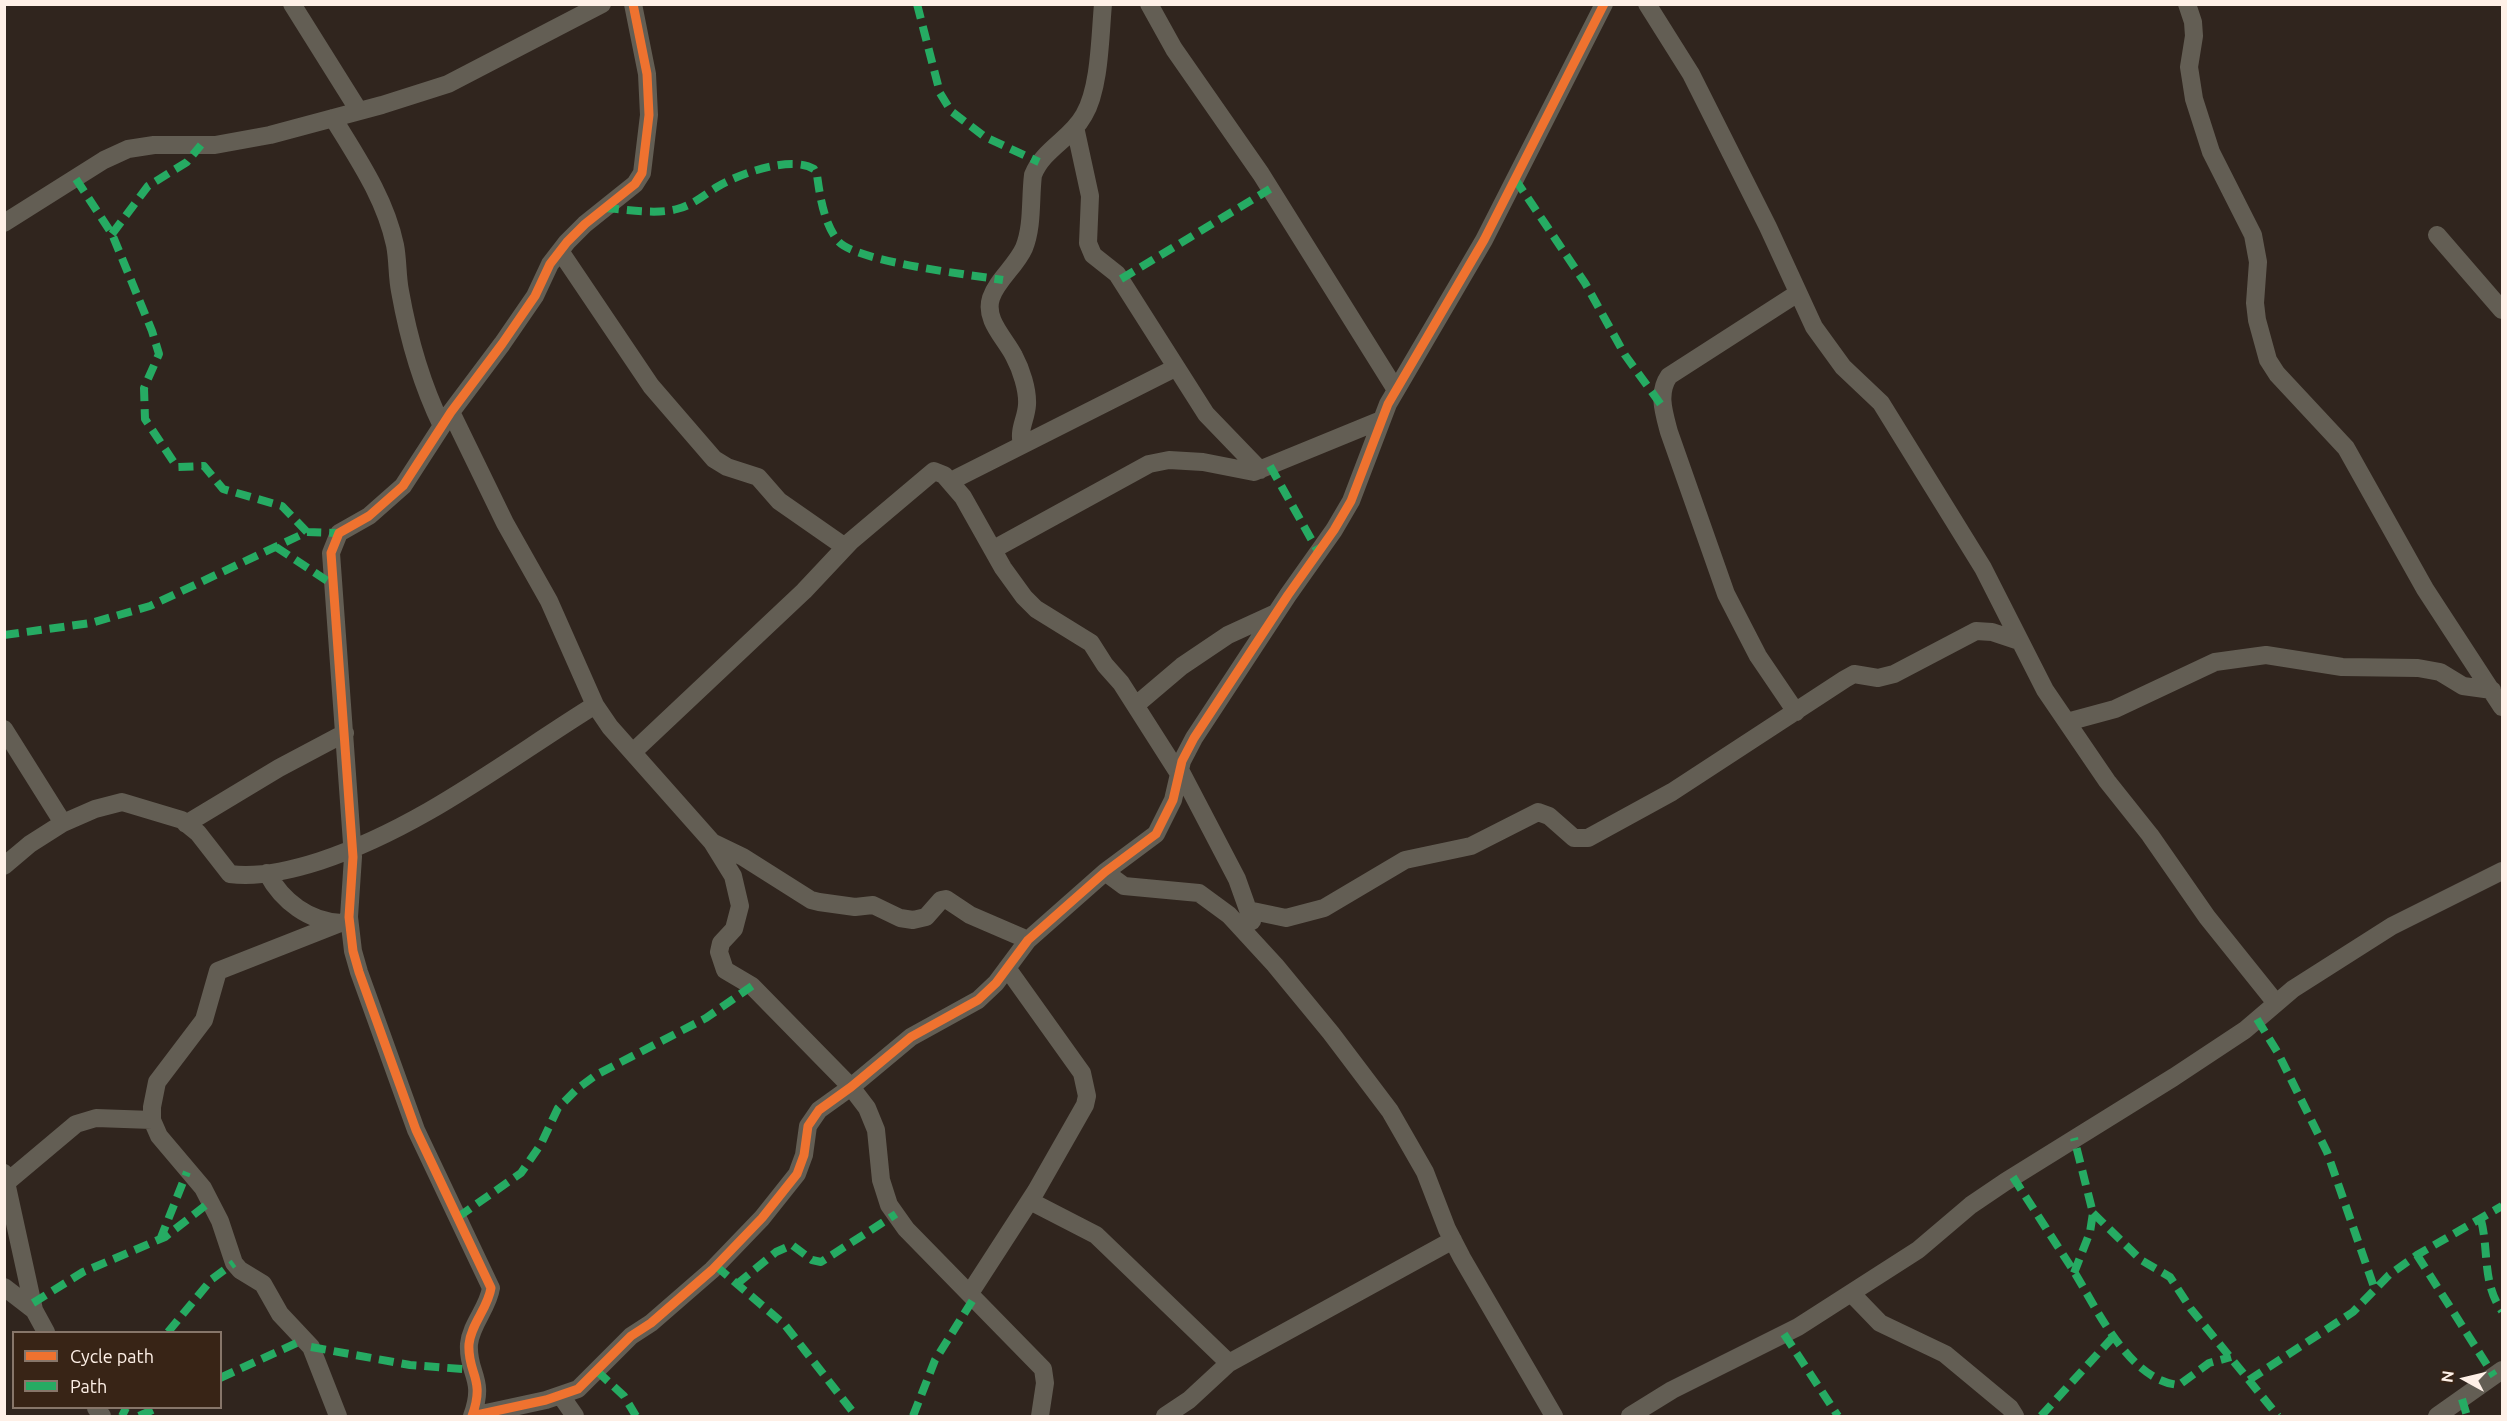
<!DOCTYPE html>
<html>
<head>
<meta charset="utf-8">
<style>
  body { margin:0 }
  #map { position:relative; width:2507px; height:1421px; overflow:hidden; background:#30251e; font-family:Ubuntu,sans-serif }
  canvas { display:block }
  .frame { position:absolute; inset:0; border:6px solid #fef0e7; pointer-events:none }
  .legend { position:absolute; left:12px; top:1331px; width:210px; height:78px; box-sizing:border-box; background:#382416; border:2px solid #87766a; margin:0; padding:8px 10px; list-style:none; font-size:18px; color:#fef0e7 }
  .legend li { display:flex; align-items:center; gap:12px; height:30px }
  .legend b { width:30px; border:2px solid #87766a }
  .north { position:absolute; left:2435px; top:1349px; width:60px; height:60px; -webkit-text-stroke:4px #382416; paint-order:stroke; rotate:278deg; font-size:16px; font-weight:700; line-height:24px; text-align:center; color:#fef0e7 }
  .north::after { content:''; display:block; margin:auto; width:21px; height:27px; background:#fef0e7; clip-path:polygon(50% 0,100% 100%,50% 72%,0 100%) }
</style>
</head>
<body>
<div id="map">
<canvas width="2507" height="1421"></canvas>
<div class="frame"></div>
<ul class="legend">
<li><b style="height:8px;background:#ef722f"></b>Cycle path</li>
<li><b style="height:8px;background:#26ab63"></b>Path</li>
</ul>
<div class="north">N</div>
</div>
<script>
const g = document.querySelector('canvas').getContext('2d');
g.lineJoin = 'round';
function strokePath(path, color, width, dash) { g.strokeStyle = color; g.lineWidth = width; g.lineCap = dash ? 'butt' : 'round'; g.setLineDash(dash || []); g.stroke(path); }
const minor = new Path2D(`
  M292,4l67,107
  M1149,4l25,45 87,125 135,216
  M1647,4l44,70 77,153 46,100 29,40 38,36 102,165 62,122 62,91 43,54 57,82 69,86
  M2187,4l6,18 1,14 -5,31 5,32 17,53 42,83 5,27 -3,41 2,17 11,40 9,14 69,74 79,141 77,118
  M333,118c25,41 52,80 62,127 3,15 2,31 5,46 8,45 22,94 42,135
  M1075,127l15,69 -2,47 5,12 24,19 89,140 54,56
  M4,223l100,-63 24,-11 26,-4h61l55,-10 112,-30 66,-21 154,-80
  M2437,235l65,75
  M560,251l91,135 63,73 13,8 31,10 21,24 66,46
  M451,412l54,111 44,78 46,104 15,22 102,115 21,34 7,30 -6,23 -13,14 -2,9 6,18 27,16 99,101 16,21 9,22 5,50 8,25 17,24 137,140 2,14 -5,33
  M1022,445c-4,-16 4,-25 5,-40 1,-15 -6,-36 -13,-49 -9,-18 -30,-36 -23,-58 6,-18 25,-32 33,-50 9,-22 6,-49 9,-73 10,-26 38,-36 51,-60 16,-27 16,-79 19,-111
  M951,481l224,-113
  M994,549l155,-85 20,-4 34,2 51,10 127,-52
  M1136,705l46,-39 46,-31 48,-22
  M1796,712l-38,-56 -32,-62 -57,-162c-5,-19 -12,-39 0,-56l129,-83
  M2067,722l48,-13 100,-47 51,-7 76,12 76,1 22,4 23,14 29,4
  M4,729l59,94
  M633,752l171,-161 47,-50 83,-70 10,4 19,22 40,71 21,29 12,12 55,34 14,22 16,18 58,91
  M1180,770l57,109 15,42
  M186,824l93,-56 66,-35
  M714,843l29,14 68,43 8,2 36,5 18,-2 27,13 13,2 13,-3 15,-17 5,-1 24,16 58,25
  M4,866l26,-22 33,-21 32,-14 27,-7 60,18 16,13 32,41c30,4 62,-4 90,-13 102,-34 185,-100 275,-156
  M1105,872l19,14 75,7 30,22 46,50 56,68 59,78 35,61 22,57 15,29 92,158
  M267,873c15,28 42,49 75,50
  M1248,910l38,8 38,-10 81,-48 66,-14 67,-34 11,4 25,22h14l84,-46 173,-113 9,-5 24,4 16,-4 82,-43 16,1 27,9
  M4,1173l30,137 12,22
  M7,1182l69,-58 20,-6 56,2
  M1030,1201l66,34 133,128
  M4,1287l30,23
  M970,1293l66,-102 49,-86 2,-9 -5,-23 -75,-105
  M1851,1293l29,30 65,31 65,54 5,8
  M561,1396l14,20
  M96,1408l6,8
  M338,1416l-27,-69 -31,-33 -17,-30 -23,-14 -6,-7 -14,-42 -17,-33 -44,-52 -7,-16v-13l5,-25 47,-62 14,-49 122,-48
  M472,1416l74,-16 32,-11 53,-53 20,-13 61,-53 50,-52 35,-44 7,-19 4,-29 11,-16 32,-23 60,-50 67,-37 18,-17 32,-43 77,-68 51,-38 17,-34 9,-39 12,-23 94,-143 46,-65 17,-29 37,-97 96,-164 120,-236
  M472,1416c14,-38 -5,-42 -3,-72 2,-20 19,-36 22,-56l-75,-158 -57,-158 -6,-21 -4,-34 4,-60 -22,-304 8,-20 30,-17 34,-30 48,-74 51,-68 33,-48 15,-32 17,-22 18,-18 50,-40 7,-11 7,-58 -2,-41 -14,-70
  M1165,1416l24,-16 40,-37 224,-123
  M1630,1416l42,-26 126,-63 120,-77 53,-45 34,-23 169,-105 71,-47 48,-41 99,-63 110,-55
  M2437,1416l65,-46`);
const quiet = new Path2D(`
  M917,4l23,89 11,18 34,26 54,25
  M76,179l36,55 40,97 7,23 -15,34 1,31 32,48 27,-1 19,23 59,17 25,26
  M1515,179l70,104 40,72 37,51
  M604,208c22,1 51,7 73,1 16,-4 27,-14 40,-22 21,-13 74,-32 97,-18l3,6c3,22 7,48 21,66 18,21 134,34 165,39
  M112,234l36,-48 39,-24 14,-17
  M1121,279l149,-90
  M1270,466l49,87
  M276,547l56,37
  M4,635l87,-12 59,-17 157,-74 32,1
  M2257,1019l21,34 49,99 48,138
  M2013,1177c20,31 40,62 60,93 23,37 56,111 106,115l30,-22 22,-6
  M2093,1213l48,47 29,17 21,32 87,107
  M458,1217l63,-44 20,-29 17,-36 19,-19 19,-14 110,-57 46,-32
  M2481,1220c8,30 1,64 21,91
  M160,1240l27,-68
  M2417,1255l77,121
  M716,1266l69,59 71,91
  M2074,1273l16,-41 3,-19 -19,-75
  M737,1284l39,-32 16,-7 20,15 9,2 75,-48
  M33,1303l50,-31 82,-35 45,-35
  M168,1332l44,-53 22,-16
  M1784,1334l54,82
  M311,1347l99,18 65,5
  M597,1371l27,25 12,20
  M220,1378l83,-38
  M2249,1380l104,-68 36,-37 28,-20 85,-49
  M2462,1399l5,17
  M122,1416l4,-8
  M139,1416l18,-8
  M913,1416l22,-56 39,-62
  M2041,1416l72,-79`);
const cycleway = new Path2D(`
  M472,1416l74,-16 32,-11 53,-53 20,-13 61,-53 50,-52 35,-44 7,-19 4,-29 11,-16 32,-23 60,-50 67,-37 18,-17 32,-43 77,-68 51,-38 17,-34 9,-39 12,-23 94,-143 46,-65 17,-29 37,-97 96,-164 120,-236
  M472,1416c14,-38 -5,-42 -3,-72 2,-20 19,-36 22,-56l-75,-158 -57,-158 -6,-21 -4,-34 4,-60 -22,-304 8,-20 30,-17 34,-30 48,-74 51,-68 33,-48 15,-32 17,-22 18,-18 50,-40 7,-11 7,-58 -2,-41 -14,-70`);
strokePath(minor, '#635e54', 18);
strokePath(quiet, '#26ab63', 8, [15, 8]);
strokePath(cycleway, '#ef722f', 9);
</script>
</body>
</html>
